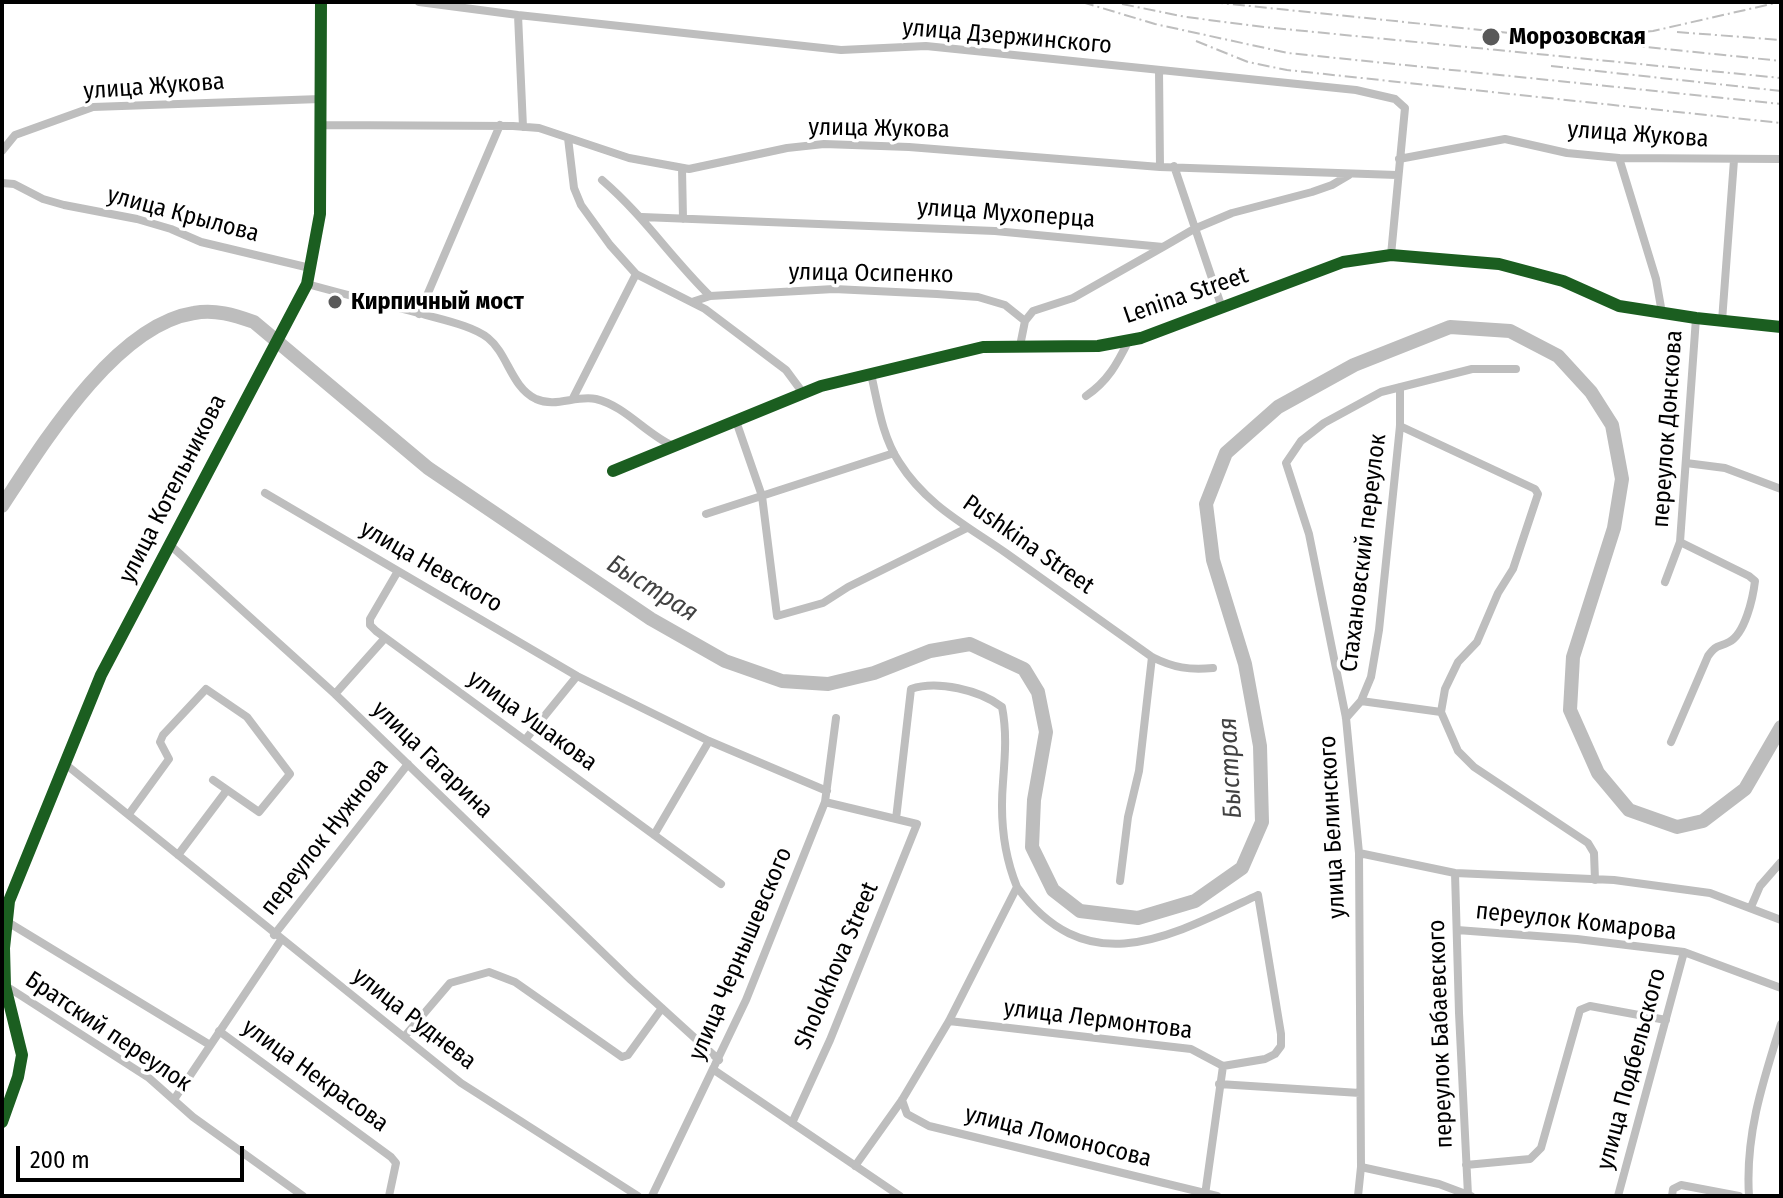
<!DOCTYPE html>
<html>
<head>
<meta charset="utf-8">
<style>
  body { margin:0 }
  #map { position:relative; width:1783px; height:1198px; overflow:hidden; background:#fff; font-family:"Fira Sans Condensed",sans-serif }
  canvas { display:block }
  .frame { position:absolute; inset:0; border:4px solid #000; pointer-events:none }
  .scale { position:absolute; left:16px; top:1146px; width:228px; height:36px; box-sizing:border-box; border:4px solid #000; border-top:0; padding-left:10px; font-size:24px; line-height:28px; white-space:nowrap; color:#000; -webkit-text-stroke:6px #fff; paint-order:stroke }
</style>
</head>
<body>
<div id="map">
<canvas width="1783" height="1198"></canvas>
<div class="frame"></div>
<div class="scale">200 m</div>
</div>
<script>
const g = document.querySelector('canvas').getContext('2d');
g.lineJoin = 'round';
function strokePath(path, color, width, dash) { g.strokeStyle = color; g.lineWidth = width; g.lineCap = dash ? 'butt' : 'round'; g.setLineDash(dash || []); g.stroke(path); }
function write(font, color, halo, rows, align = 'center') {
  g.font = font + ' "Fira Sans Condensed",sans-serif'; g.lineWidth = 7; g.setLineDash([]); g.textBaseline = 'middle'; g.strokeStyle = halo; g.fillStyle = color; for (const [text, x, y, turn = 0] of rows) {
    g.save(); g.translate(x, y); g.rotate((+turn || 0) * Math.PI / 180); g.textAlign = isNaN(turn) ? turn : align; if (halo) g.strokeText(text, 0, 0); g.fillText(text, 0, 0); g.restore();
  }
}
const river = new Path2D(`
  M2,506c40,-61 113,-181 192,-193 21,-4 40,2 60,9l174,146 223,151 74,42 57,20 46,3 46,-11 56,-22 40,-7 54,25 14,23 8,40 -12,68 -2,47 21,43 27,21 58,7 57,-17 47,-33 20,-46 -2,-76 -15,-82 -32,-104 -7,-56 20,-51 52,-46 76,-42 96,-38 60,4 48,25 33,36 21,33 10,54 -8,49 -41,129 -3,53 28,63 31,37 48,17 26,-6 42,-32 36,-62`);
const minor = new Path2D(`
  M419,2l99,13 323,35 85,-4 430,44 39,9 10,9 -14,147
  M518,15l5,112
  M1159,70l1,97
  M320,125l193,1 26,2 90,30 60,11 98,-21 37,-4 85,3 251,20 237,8
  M568,138l6,50 7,17 29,40 26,29 69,35 81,61 17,23
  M2,151l13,-16 78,-28 227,-8
  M1619,158l37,121 6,34
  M1399,159l106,-20 62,14 52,5 162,1
  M1174,166l48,142
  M682,168l1,51
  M602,180c43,37 69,78 108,116
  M2,183l12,1 29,15 21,6 73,14 34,10 30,13 109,26
  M642,217l353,14 168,16 31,-18 38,-16 80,-21 20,-7 17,-10
  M307,284c37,10 75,20 112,29 19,6 53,12 69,25 20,16 23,49 48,61 20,9 39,-4 60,0 29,7 50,35 77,47
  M692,302l18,-6 124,-7 103,5 41,3 27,8 20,16
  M419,314l81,-189
  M1722,321l12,-161
  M1020,346l5,-25 8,-10 40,-13 90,-51
  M871,374c7,30 11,62 28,88 27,43 67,63 107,91 49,35 97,69 146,104 22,11 37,13 61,11
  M1086,396c22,-15 31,-32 43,-56
  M573,398l63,-124
  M736,421l26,75 15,120 46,-13 25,-16 119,-59
  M1400,426l135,63 3,5 -25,75 -15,24 -21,49 -19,20 -13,27 -4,23 17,39 16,16 114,76 6,10 1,27
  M1686,463l39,5 56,21
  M613,471l208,-85 162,-39 115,-1 43,-8 202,-76 48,-7 108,9 64,17 56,25 77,12 85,9
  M265,493l312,183 132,65 118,50
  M706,514l188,-61
  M169,544l166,150 296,286 88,80
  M398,571l-28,48v6l6,6 345,253
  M1665,582l15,-40 16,-224
  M335,694l50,-56
  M1361,701l80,11
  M1346,718l15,-17 10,-24 8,-47 21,-204v-39
  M525,740l52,-64
  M1671,742l37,-86c9,-12 9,-8 21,-14 16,-8 24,-44 26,-61l-6,-5 -69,-34
  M64,763l397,320 177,113
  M129,814l40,-55 -9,-17 3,-7 43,-46 41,28 43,57 -31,38 -46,-32
  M654,835l55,-94
  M1359,853l96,20 159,7 96,13 71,27
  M178,855l49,-65
  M1455,873l4,140 9,182
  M1120,881l8,-64 11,-46 13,-114
  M1751,907l9,-21 21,-24
  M6,921l204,124
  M1457,930l120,9 107,13 97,36
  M274,935l134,-171
  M6,986l143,92 44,39 110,79
  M949,1021l242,28 32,17 42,-7 10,-5 6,-8v-12l-23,-139c-87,41 -170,89 -241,-8
  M219,1031l172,126 5,6 -7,33
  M404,1037l46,-54 39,-11 26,10 107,75 6,-2 34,-47
  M714,1070l186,126
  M1219,1084l141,9
  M175,1098l106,-158
  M902,1100l5,14 22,12 288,70
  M2,1122l16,-45 4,-22 -17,-69 -1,-38 5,-47 92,-226 206,-391 13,-70 1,-212
  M792,1123l38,-83 87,-216 -92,-22
  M1466,1165l64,-6 11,-11 39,-138 10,-4 76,14
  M855,1166l47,-66 47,-79 68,-134c-14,-34 -17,-69 -14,-105 2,-26 4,-50 -1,-75 -22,-17 -65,-27 -91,-18l-15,130
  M1361,1167l78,17 32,12
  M1205,1195l18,-129
  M652,1196l94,-196 79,-198 11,-84
  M1358,1196l3,-29 -2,-314 -13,-135 -37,-184 -23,-71 15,-22 23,-18 57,-31 91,-23h44
  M1618,1196l66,-244
  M1672,1196l1,-7 8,-4 58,11
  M1749,1196c-4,-61 14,-115 32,-172`);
const rail = new Path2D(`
  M1082,2l73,22 133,29 493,51
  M1211,2l570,59
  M1122,4l64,13 78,10 517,51
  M1677,32l104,8
  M1604,36l49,-5 127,-29
  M1196,41l52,21 39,8 494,53
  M1551,66l230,25`);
const cycleway = new Path2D(`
  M613,471l208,-85 162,-39 115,-1 43,-8 202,-76 48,-7 108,9 64,17 56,25 77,12 85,9
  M2,1122l16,-45 4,-22 -17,-69 -1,-38 5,-47 92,-226 206,-391 13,-70 1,-212`);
const markers = [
  [1491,37,10,"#595959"],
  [335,302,8,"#595959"]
];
const streetNames = [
  ["улица Дзержинского",1007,37,5],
  ["улица Жукова",154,87,-4],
  ["улица Жукова",879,129,1],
  ["улица Жукова",1638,135,4],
  ["улица Мухоперца",1006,214,4],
  ["улица Крылова",183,215,15],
  ["улица Осипенко",871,274,1],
  ["Lenina Street",1186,296,-19],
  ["переулок Донскова",1668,429,-86],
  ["улица Котельникова",173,489,-63],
  ["Pushkina Street",1028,545,35],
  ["Стахановский переулок",1364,553,-83],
  ["улица Невского",431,567,30],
  ["улица Ушакова",532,721,36],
  ["улица Гагарина",432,760,44],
  ["улица Белинского",1333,827,-93],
  ["переулок Нужнова",325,837,-52],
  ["переулок Комарова",1576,922,6],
  ["улица Чернышевского",741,954,-67],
  ["Sholokhova Street",837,966,-67],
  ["улица Руднева",414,1019,38],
  ["улица Лермонтова",1098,1020,7],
  ["Братский переулок",108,1032,34],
  ["переулок Бабаевского",1441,1034,-92],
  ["улица Подбельского",1632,1069,-75],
  ["улица Некрасова",315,1076,36],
  ["улица Ломоносова",1058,1137,14]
];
const poiNames = [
  ["Морозовская",1509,37],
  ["Кирпичный мост",351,302]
];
const waterNames = [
  ["Быстрая",652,589,32],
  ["Быстрая",1231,768,-93]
];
strokePath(river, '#bdbdbd', 14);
strokePath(minor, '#bebebe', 8);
strokePath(rail, '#bebebe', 2, [12, 4, 2, 4]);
strokePath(cycleway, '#1b5e20', 12);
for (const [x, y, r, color] of markers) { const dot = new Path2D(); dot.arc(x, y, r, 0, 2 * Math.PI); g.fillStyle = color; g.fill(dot); strokePath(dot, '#fff', 3); }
write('24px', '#000', '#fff', streetNames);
write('bold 24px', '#000', '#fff', poiNames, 'left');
write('italic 26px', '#424242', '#fff', waterNames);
</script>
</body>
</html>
